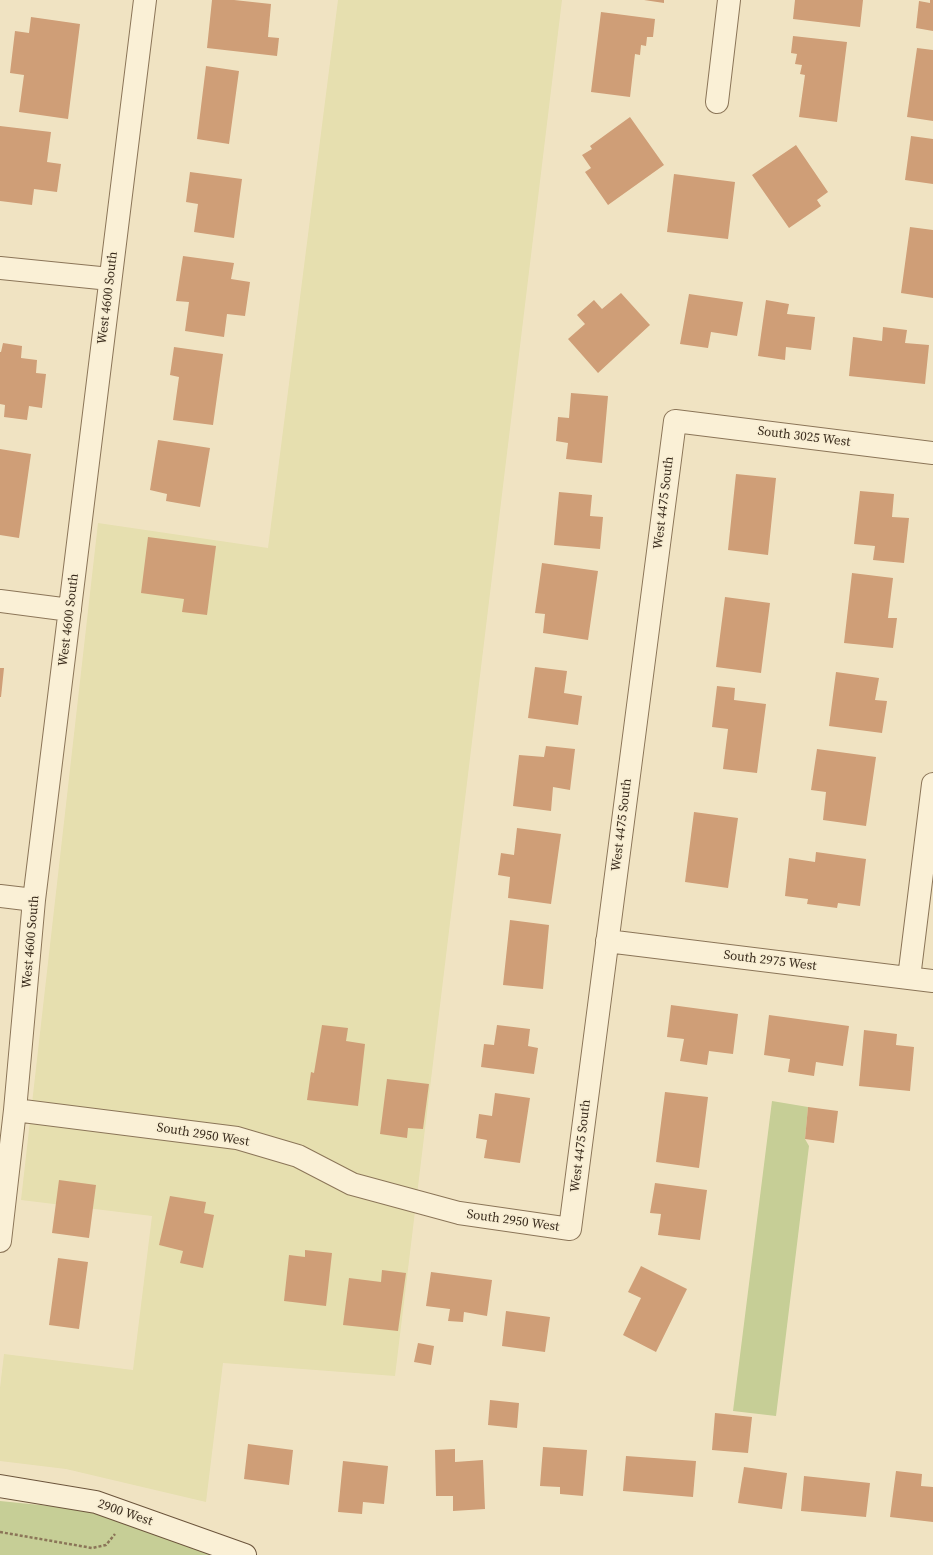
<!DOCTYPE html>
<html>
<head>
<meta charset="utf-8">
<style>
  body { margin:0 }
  canvas { display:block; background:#f0e3c2 }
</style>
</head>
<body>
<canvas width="933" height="1555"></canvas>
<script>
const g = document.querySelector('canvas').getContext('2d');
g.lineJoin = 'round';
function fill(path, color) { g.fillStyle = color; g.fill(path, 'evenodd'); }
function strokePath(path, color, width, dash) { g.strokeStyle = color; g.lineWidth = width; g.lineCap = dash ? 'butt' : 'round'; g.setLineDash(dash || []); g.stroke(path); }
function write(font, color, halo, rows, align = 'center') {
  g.font = font + ' "Source Serif 4",serif'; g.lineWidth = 3; g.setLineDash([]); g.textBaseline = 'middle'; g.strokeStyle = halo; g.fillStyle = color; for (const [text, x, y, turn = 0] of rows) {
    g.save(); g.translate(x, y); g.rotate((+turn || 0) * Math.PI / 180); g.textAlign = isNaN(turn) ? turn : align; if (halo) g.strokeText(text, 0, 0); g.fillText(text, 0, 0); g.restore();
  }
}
const farmland = new Path2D(`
  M338,0h224l-167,1376 -172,-13 -17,139 -140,-33 -66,-8v-73l4,-34 129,16 19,-154 -131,-16 77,-677 170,25z`);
const green = new Path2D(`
  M772,1101l36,6 -3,32 4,7 -33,270 -43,-5z
  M0,1501l90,9 127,45h-217z`);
const building = new Path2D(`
  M212,0h22l37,4 -3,33 11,1 -2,18 -70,-8z
  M644,0h20v3z
  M795,0h68l-3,27 -67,-8z
  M930,0h3v31l-17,-3 3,-27 11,2z
  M601,12l54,7 -2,18h-6l-1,9 -5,-1 -1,10 -5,-1 -5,43 -39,-5z
  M31,17l49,7 -12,95 -49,-7 5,-37 -14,-2 5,-42 14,2z
  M793,36l54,6 -10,80 -38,-5 6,-42 -5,-1 2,-9 -7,-1 2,-10 -6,-1z
  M917,48l16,2v71l-26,-4z
  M206,66l33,5 -10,73 -32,-5z
  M630,117l34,48 -56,40 -23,-33 6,-4 -9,-13 10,-6 -2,-3z
  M0,126l51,6 -4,30 14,2 -4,28 -23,-3 -2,16 -32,-4z
  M911,136l22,3v45l-28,-4z
  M796,145l32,47 -11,8 4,6 -32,22 -37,-53z
  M190,172l52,7 -8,59 -40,-6 4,-28 -12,-2z
  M674,174l61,8 -7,57 -61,-7z
  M910,227l23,3v68l-32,-5z
  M183,256l51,7 -3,16 19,3 -5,34 -18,-2 -3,23 -39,-6 4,-29 -13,-1z
  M621,293l29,32 -52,48 -30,-34 17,-15 -8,-9 17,-15 8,9z
  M689,294l54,8 -6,34 -26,-4 -3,16 -28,-4z
  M766,300l23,4 -2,10 28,3 -4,33 -25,-3 -1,13 -27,-4z
  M883,327l24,3 -2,13 24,2 -4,39 -76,-8 4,-39 29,4z
  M3,343l19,3 -1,12 16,2 -1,13 10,1 -4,34 -13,-2 -2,14 -23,-3 1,-12 -5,-1v-52h1z
  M174,347l49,7 -10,71 -40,-5 6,-43 -9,-2z
  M571,393l37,3 -6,67 -36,-4 2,-16 -12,-2 2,-24 11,1z
  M158,440l52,8 -10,59 -34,-6 1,-7 -17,-4z
  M0,449l31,5 -12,84 -19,-3z
  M736,474l40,4 -8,77 -40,-5z
  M860,491l34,3 -2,23 17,1 -5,45 -31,-3 2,-14 -21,-2z
  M559,492l33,3 -2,21 13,1 -3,32 -46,-4z
  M148,537l68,9 -9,69 -25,-3 2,-13 -43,-6z
  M542,563l56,8 -10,69 -45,-7 2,-19 -10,-1z
  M852,573l41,5 -5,40h9l-4,30 -49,-5z
  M725,597l45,6 -9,70 -45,-6z
  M535,667l32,4 -3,22 18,3 -4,29 -50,-7z
  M0,668h4l-3,29h-1z
  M836,672l43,6 -4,22 12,1 -5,32 -53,-7z
  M717,686l18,2 -1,12 32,4 -9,69 -34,-4 5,-40 -16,-2z
  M546,746l29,3 -5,41 -17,-3 -2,24 -38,-5 6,-51 25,2z
  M817,749l59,8 -10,69 -43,-6 3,-28 -15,-2z
  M694,812l44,6 -10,70 -43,-6z
  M517,828l44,6 -10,70 -43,-6 2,-21 -12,-2 3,-22 13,2z
  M816,852l50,7 -6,47 -22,-3 -1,5 -30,-4 1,-5 -23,-3 4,-38 26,4z
  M510,920l39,5 -6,64 -40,-4z
  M671,1005l67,9 -5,40 -24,-3 -2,14 -27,-4 4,-22 -17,-2z
  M769,1015l80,11 -6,40 -27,-4 -2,14 -26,-4 2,-13 -26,-4z
  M322,1025l26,3 -2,13 19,3 -7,62 -51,-6 4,-28 3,1z
  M497,1025l33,4 -2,17 10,2 -4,26 -53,-7 3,-23 10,1z
  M864,1030l33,4 -1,11 18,2 -4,44 -51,-5z
  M387,1079l42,5 -6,45 -15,-1 -1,10 -27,-4z
  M665,1092l43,5 -9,71 -43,-6z
  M495,1093l35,5 -10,65 -36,-5 3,-18 -11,-2 3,-24 13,2z
  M808,1107l30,4 -4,32 -29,-4z
  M59,1180l37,5 -7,53 -37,-5z
  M655,1183l52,7 -7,50 -42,-5 3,-21 -11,-1z
  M170,1196l36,6 -2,11 10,2 -11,53 -23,-5 3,-12 -24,-6z
  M305,1250l27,3 -6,53 -42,-5 5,-46 16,2z
  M58,1258l30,4 -9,67 -30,-4z
  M641,1266l46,23 -31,63 -33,-17 18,-37 -13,-6z
  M382,1270l24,3 -8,58 -55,-6 6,-47 32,4z
  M431,1272l61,8 -5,36 -23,-4 -1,10 -15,-1 2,-12 -24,-3z
  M506,1311l44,6 -5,35 -43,-6z
  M418,1343l16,3 -3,19 -17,-3z
  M490,1400l29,3 -2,25 -29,-3z
  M715,1413l37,4 -4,36 -36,-3z
  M248,1444l45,6 -4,35 -45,-6z
  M543,1447l44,3 -4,46 -23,-2v-7l-20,-1z
  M455,1449v13l28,-2 2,49 -32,2v-15h-17l-1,-46z
  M626,1456l70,5 -3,36 -70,-6z
  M343,1461l45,5 -4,38 -21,-2 -1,12 -24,-2z
  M744,1467l43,6 -5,36 -44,-6z
  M896,1471l26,3 -1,12 12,1v35l-43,-5z
  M804,1476l66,7 -4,34 -65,-6z`);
const path = new Path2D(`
  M0,1532l92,16 14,-3 9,-11`);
const street = new Path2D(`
  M717,102l12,-102
  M0,268l110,11
  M0,601l70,9
  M0,896l34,4
  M607,941l326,40
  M909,978l24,-194
  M15,1110l222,28 61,18 54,28 107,29 111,16 105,-808 258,32
  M0,1241l15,-131 19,-210 111,-900`);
const secondary = new Path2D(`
  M0,1486l96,16 149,53`);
const streetNames = [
  ["West 4600 South",108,298,-83],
  ["South 3025 West",804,437,7],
  ["West 4475 South",664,503,-83],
  ["West 4600 South",69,620,-83],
  ["West 4475 South",622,825,-83],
  ["West 4600 South",31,942,-85],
  ["South 2975 West",770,961,7],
  ["South 2950 West",203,1135,9],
  ["West 4475 South",581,1146,-83],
  ["South 2950 West",513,1221,8],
  ["2900 West",125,1513,19]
];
fill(farmland, '#e6dfaf');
fill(green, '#c6ce96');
fill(building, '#cf9e77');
strokePath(street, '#8b7558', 24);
strokePath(secondary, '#6c553c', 24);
strokePath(path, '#8b7558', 2.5, [3, 2]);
strokePath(street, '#faf0d6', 22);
strokePath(secondary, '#faf0d6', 22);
write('13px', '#3a2c1d', '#f7edd2', streetNames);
</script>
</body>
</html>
